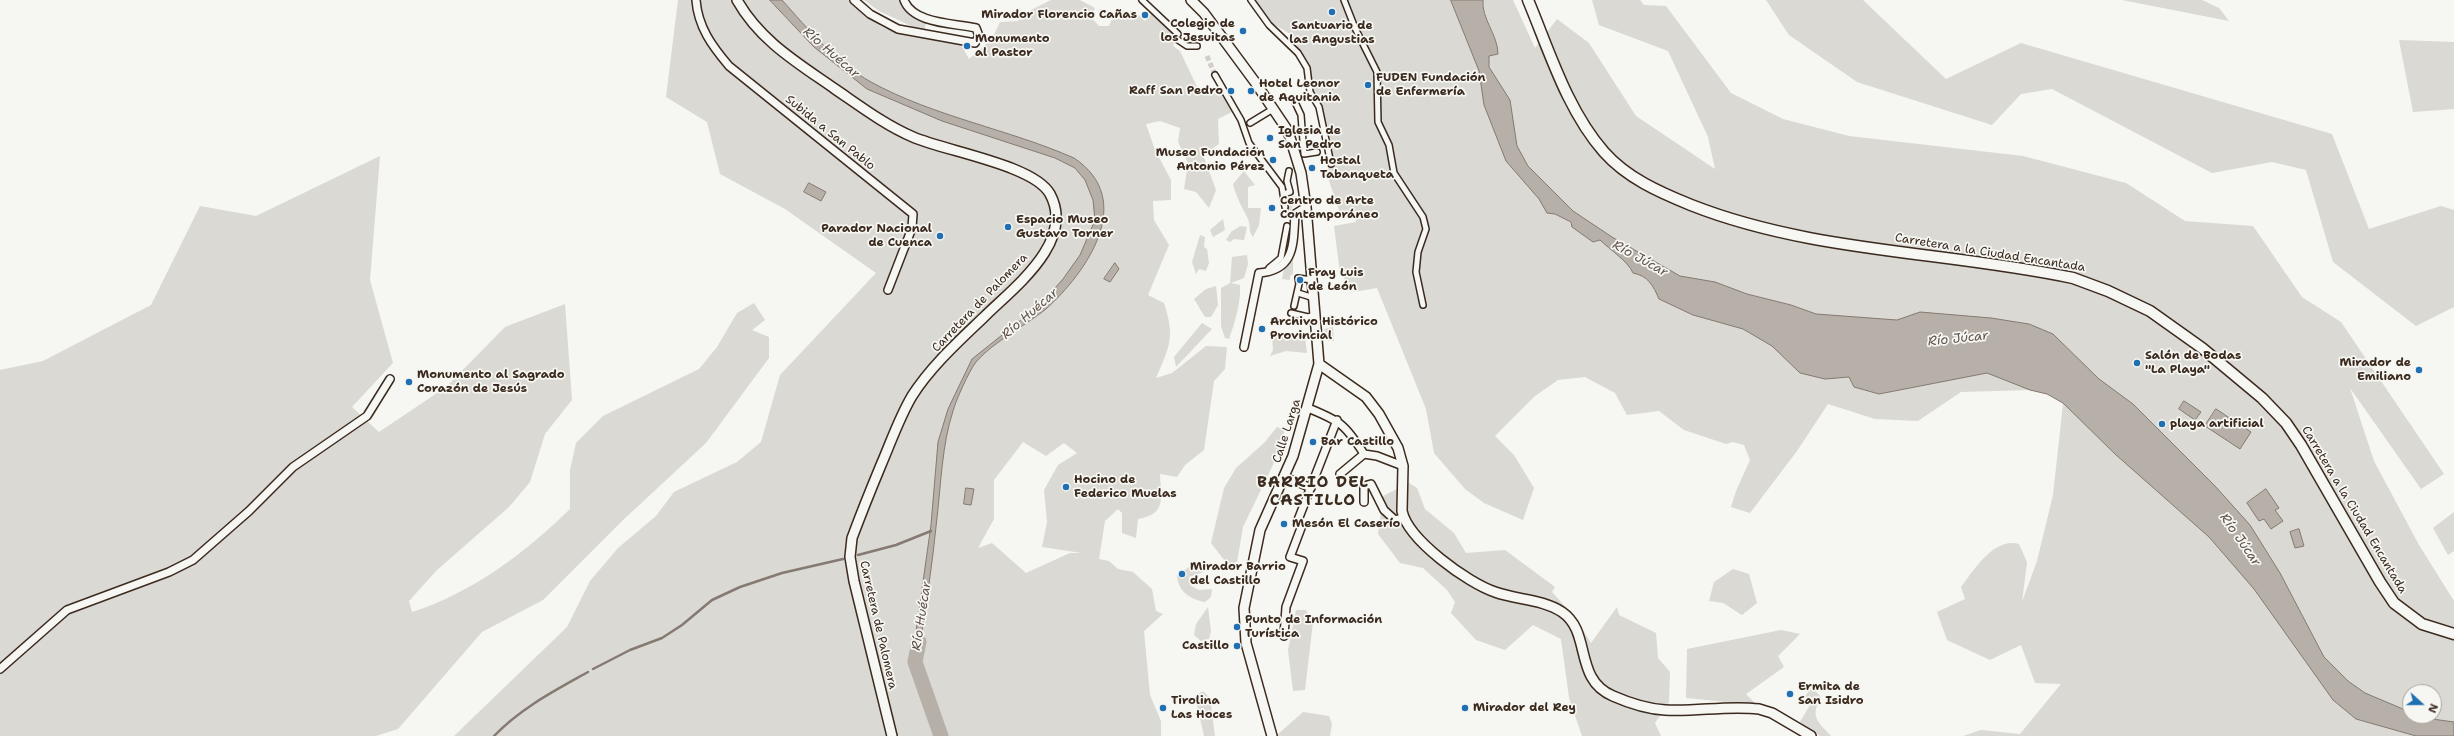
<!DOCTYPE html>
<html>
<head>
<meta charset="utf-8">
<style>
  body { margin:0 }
  #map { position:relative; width:2454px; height:736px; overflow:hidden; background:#f6f6f2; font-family:"Shantell Sans",sans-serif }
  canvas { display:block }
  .north { position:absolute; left:2402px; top:684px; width:40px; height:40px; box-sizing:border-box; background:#f6f6f2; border:1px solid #aba49d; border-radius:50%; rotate:111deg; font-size:11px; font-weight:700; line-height:16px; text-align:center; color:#3b2a1e }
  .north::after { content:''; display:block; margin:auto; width:14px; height:18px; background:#1f6fb2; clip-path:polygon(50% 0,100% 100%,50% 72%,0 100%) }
</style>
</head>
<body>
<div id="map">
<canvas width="2454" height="736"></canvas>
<div class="north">N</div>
</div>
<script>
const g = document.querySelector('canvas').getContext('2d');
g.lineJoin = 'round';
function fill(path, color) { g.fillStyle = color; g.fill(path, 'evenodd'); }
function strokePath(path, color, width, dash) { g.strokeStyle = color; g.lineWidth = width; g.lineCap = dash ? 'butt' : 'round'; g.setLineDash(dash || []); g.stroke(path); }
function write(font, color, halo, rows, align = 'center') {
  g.font = font + ' "Shantell Sans",sans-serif'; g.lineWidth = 3.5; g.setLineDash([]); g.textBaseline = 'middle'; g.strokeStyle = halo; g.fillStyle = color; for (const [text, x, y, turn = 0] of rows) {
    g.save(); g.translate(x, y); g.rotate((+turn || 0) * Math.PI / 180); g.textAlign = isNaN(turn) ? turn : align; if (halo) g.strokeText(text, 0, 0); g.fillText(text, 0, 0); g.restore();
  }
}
const green = new Path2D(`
  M678,0h14l9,3v-3h149c10,8 22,22 34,28 23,12 51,9 76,15l9,16 23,-20 8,-17 18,-1 3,-6 30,-15h29l15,8 -4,9 8,9h10l5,-12 7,-4 8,3 1,-2h4l11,10 6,-7 27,22 -5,10 7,5 19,40 6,-4 8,3 4,-3 15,25 -14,7 1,25 -16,11 13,35 -7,18 -13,-16 -12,-3 4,-26 -10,-21 2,-14 -20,-7 -14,3 9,26 16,30v20l-18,1 1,19 15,25 -21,50 16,8c11,34 6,43 -8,75l16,-5 34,-27 21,1 -2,22 -11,12 -10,69 -19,15 -8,12 -17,-3c1,24 7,40 -22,45l-2,19 -14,-5v-20l-4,-4 -13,12 -6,38 10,2 9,8 15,3 19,17 4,22 7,3 -19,17 6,64 11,26v15h-707l113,-109 23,-46 28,-33 38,-32 18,-24 63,-30 24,-20 19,-67 96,-102 -91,-64 -65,-35 -13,-52 -41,-25zM1023,442l23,14 18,-13 13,10 -19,12 -14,25 3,32 -5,25 40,6h-12l-44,20 -34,-30 -14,5 16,-29v-39z
  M864,0h40l23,18 -3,14 -45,-21z
  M1255,0h258l22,48 22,-29 32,24 47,73 79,53 -7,-32 -40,-86 -69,-26 -7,-25h48l4,5 22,1 65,87 52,26 66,17 174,20 103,27 59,38 68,5 49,71 39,25 103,152 -23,15 -71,-101 24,73 45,84 35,56v135h-491l18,-6 39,4 41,-50 -26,-1 -14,-38 -31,15 -43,-20 -10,-28 28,-13 -4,-12c13,-17 33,-50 58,-43l8,18 -5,40 15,-41 16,-66 10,-91 -16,-11 -17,-3 -69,2 -43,29 -43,-2 -47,-15 -31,47 -47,62 -19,-6 5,-16 14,-31 -6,-15 -11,-3 -7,2 -42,-14 -25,-19 -32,4 -12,-22 -30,-16 -27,3 -23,16 -40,40 19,19 20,33 -11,32 -39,-17 -19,-14 -31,-36 -8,-44 -49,-121 -23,4 -14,-19 -6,-47 22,-4 -2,-11 -14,2 -13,-38 1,-7 4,-1 -6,-45 -13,-34 -5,-23 -18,-31 -18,-11zM2410,692h24v24h-24z
  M1766,0h97l83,79 75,-36 311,91 37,95 72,-23 13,4v97l-38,19 -83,-64 -27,-92 -34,-8 -60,11 -160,-84 -31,5 -29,31 -135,-43 -68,-47z
  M2122,0h80l17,8 10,13z
  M2399,40l55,2v67l-41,3z
  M380,156l-10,124 23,83 -41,44 27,25 67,-45 59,-60 60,-23 7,96 -27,34 -15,48 -21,25 -72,63 -28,31 3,11c60,-19 113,-59 158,-103v-39l6,-27 27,-27 96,-47 18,-22 20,-34 17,-10 11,17 -13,10 17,7v21l-63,85 -84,78 -79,79 -61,32 -84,97 -22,7h-376v-366l43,-9 108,-56 49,-99 56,10z
  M1244,171l11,14 -7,2v21h13l-2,17 -6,12c-5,-6 -2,-11 -5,-18 -6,-12 -12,-22 -15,-35z
  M1296,196c-1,9 -7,15 -8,23l-3,-21z
  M1223,219l2,11 -12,7 -3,-7z
  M1240,226l7,1 -3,13 -10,-1 -4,3 -4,-2 5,-8z
  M1200,235l5,2 -1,10 3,2 2,14 -3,8 -7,-2 -3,5 -4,-12z
  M1247,255l1,9 -4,14 -13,5 9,2c1,18 -5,37 -11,54l-4,-1 -4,-12v-38l9,-5 2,-26z
  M1293,257v17l-3,2v4l-8,-1 3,-15z
  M1216,286l2,19 -7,12h-6l-11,-18 12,-10z
  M1202,323l10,6 -36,38 -2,-10z
  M1333,327l1,14h-7l-3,-12z
  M1272,337h33l2,16 -21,-2 -16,5 3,-6z
  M1277,427l8,3 -12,35 -30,62 -6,35 -9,3 -17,-22 13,-55 12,-20 28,-25z
  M1409,483l8,5 8,21 29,24 12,20 39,-3 50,37 -3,5 22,24 17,27 26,-36 2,8 37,18 2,25 12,14 -1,30 -14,21 6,13h-79l-13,-38 -8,-59 -28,-14 -28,25 -29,-10 -25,-27 4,-11 -8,-12 -24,-22 -23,-5 -22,-29 5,-38z
  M2454,512v39l-6,4 -15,-27z
  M1197,562l7,1 2,8 -17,6 2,9 8,4 13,-1 -1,8 -6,5c-15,-3 -27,-10 -28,-27z
  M1733,569l16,5 8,29 -15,12 -19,-12 -14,-2 5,-19z
  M1208,607l3,24 -2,8 -8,2 -7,-6 2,-11z
  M1296,610h10l7,12 -8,68 -12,1 -5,-41z
  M1781,630l19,4 -22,22 6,11 -38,27 11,11 -71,-7 1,-49z
  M1812,687l9,10c-11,20 -4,24 10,39h-11l-20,-14 10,-17 -8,-5z
  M1203,691l7,7 5,38h-11l-9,-40z
  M1303,712l26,4 3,8 -2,12h-54z`);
const water = new Path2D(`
  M770,0h12c26,29 54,63 89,82 64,35 137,47 203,76 63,42 13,114 -28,151 -21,17 -53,33 -70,53 -7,9 -20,38 -23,49 -11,34 -12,72 -16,107 -5,49 -12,96 -20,144l-5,-2 19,-135 7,-83 10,-33 24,-50 69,-55 22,-25 17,-24 15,-35 -2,-20 -8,-20 -10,-12 -20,-10 -113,-37 -75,-32 -53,-42z
  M1451,0h32c-2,18 15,35 15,54l-9,2v11l21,33 7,46 11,20 45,45 39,26 68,39 35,6 32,12 44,11 25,9 81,6 23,-8 71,6 38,6 24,10 46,45 34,25 82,82 35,39 30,48 44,84 24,24 17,12 45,19v4l44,6v14h-38l-60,-17 -23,-19 -79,-111 -45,-52 -94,-83 -52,-51 -16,-9 -17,-4 -43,-17 -108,21 -25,-7 -5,-10 -24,2 -25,-6 -28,-27 -29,-17 -50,-14 -34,-16c-6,-14 -11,-23 -26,-26 -5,-12 -24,-24 -33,-33l-7,2 -21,-15 -1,-5 -16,-8 -8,-1 -8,-14 -33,-38 -22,-56 -5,-34z
  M809,183l17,9 -5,9 -17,-9z
  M1115,263l4,6 -9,13 -6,-3z
  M2184,401l17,11 -6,8 -16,-11z
  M2216,409l35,23 -11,17 -35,-23z
  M966,488l8,1 -3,16 -7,-1z
  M2266,489l13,19 -4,2 8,11 -12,8 -7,-10 -5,2 -12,-18z
  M2299,529l5,17 -9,2 -5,-16z`);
const stream = new Path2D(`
  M858,555l38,-10 35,-14
  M593,669l37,-19 32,-12 20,-13 30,-25 28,-13 42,-14 61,-14
  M494,736c27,-28 60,-45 94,-64`);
const river = new Path2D(`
  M919,642l-4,20 26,74`);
const pedestrianTunnel = new Path2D(`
  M1207,56l8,19`);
const pedestrian = new Path2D(`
  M1142,0l36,34
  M1251,0l18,25 29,28 9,15 3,24 9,15 12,57
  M1344,0l11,28 22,44 1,50 11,23 5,28 29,44 3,12 -8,23 -2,20 7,33
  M1178,40l9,6h10
  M1215,75l26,45 8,23 33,44 3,20
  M1294,100l7,15 3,39 13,-2
  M1250,123l23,-14
  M1283,194l7,-2 -3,-11 2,-10
  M1267,272l2,-4 12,-10 6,-32
  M1298,293l16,5
  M1294,306l5,-22 -1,-6 14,2
  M1291,313l17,4 7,-2`);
const minor = new Path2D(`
  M696,0c2,27 16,46 33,66l184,148 -1,14 -24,62
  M854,0l16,14 28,15 77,14 4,-7 -3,-8c-22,-5 -63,-4 -72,-28
  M1244,347l15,-74c37,-3 34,-30 36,-59l11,-7
  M1308,408c32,13 37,16 56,46
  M1364,454l13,2 26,10
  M1340,474l24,-20
  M1285,477l26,11
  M1364,502v-16l7,-2 13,26 11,10 8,-2
  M1284,636l2,-29 17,-46 -13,-4 11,-29 -3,-8 39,-100
  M0,669l67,-59 102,-38 24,-12 56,-49 44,-44 74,-51 23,-37`);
const tertiary = new Path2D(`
  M737,0c23,41 61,63 98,89 25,17 50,36 78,48 32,14 121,28 137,57 26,48 -37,94 -66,123 -25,24 -53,49 -72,79 -13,22 -21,46 -31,69 -10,24 -20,49 -29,73l-2,19 4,24 38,155
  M1191,0l13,13 51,69 33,49 13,42 5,34 13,157 -26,92 -33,74 -16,78 2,35 26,93
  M1319,364l47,33 13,17 19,34 5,18 -1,45c6,29 66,72 93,81 22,8 47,7 67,20 30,20 11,67 51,84 16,7 34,13 52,14 31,2 63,-5 94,-1l13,4 39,23`);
const secondary = new Path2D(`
  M1528,0c21,50 39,110 76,152 23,26 55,40 87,53 122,48 255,46 382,73l35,13 42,20 52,37 60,50 24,25 15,22 79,137 14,21 28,21 32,10`);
const markers = [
  [1332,12,4,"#1f6fb2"],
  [1145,15,4,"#1f6fb2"],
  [1243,31,4,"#1f6fb2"],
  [967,46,4,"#1f6fb2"],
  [1368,85,4,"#1f6fb2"],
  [1231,91,4,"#1f6fb2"],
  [1251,91,4,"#1f6fb2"],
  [1270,138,4,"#1f6fb2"],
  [1273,160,4,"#1f6fb2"],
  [1312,168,4,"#1f6fb2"],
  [1272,208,4,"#1f6fb2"],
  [1008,227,4,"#1f6fb2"],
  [940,236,4,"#1f6fb2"],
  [1300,280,4,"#1f6fb2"],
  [1262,329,4,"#1f6fb2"],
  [2137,363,4,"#1f6fb2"],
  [2419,370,4,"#1f6fb2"],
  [409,382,4,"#1f6fb2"],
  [2162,424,4,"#1f6fb2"],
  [1313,442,4,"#1f6fb2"],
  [1066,487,4,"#1f6fb2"],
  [1284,524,4,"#1f6fb2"],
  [1182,574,4,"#1f6fb2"],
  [1237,627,4,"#1f6fb2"],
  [1237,646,4,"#1f6fb2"],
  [1790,694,4,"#1f6fb2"],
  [1163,708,4,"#1f6fb2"],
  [1465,708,4,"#1f6fb2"]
];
const poiNames = [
  ["Mirador Florencio Cañas",1137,15,"right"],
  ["Colegio de",1235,24,"right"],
  ["los Jesuitas",1235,38,"right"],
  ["Santuario de",1332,26,"center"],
  ["las Angustias",1332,40,"center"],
  ["Monumento",975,39],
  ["al Pastor",975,53],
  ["FUDEN Fundación",1376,78],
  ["de Enfermería",1376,92],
  ["Hotel Leonor",1259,84],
  ["de Aquitania",1259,98],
  ["Raff San Pedro",1223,91,"right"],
  ["Iglesia de",1278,131],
  ["San Pedro",1278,145],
  ["Museo Fundación",1265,153,"right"],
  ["Antonio Pérez",1265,167,"right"],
  ["Hostal",1320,161],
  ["Tabanqueta",1320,175],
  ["Centro de Arte",1280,201],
  ["Contemporáneo",1280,215],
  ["Espacio Museo",1016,220],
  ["Gustavo Torner",1016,234],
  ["Parador Nacional",932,229,"right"],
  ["de Cuenca",932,243,"right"],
  ["Fray Luis",1308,273],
  ["de León",1308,287],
  ["Archivo Histórico",1270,322],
  ["Provincial",1270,336],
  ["Salón de Bodas",2145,356],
  ["\"La Playa\"",2145,370],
  ["Mirador de",2411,363,"right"],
  ["Emiliano",2411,377,"right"],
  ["Monumento al Sagrado",417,375],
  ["Corazón de Jesús",417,389],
  ["playa artificial",2170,424],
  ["Bar Castillo",1321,442],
  ["Hocino de",1074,480],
  ["Federico Muelas",1074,494],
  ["Mesón El Caserío",1292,524],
  ["Mirador Barrio",1190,567],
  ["del Castillo",1190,581],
  ["Punto de Información",1245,620],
  ["Turística",1245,634],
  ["Castillo",1229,646,"right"],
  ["Ermita de",1798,687],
  ["San Isidro",1798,701],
  ["Tirolina",1171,701],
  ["Las Hoces",1171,715],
  ["Mirador del Rey",1473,708]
];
const streetNames = [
  ["Subida a San Pablo",830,133,39],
  ["Carretera a la Ciudad Encantada",1990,253,9],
  ["Carretera de Palomera",980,303,-46],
  ["Calle Larga",1287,431,-72],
  ["Carretera a la Ciudad Encantada",2354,510,59],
  ["Carretera de Palomera",878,625,77]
];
const waterNames = [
  ["Río Huécar",831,53,41],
  ["Río Júcar",1640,259,29],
  ["Río Huécar",1030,314,-41],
  ["Río Júcar",1958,339,-6],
  ["Río Júcar",2240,540,55],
  ["Río Huécar",922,616,-81]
];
const districtNames = [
  ["BARRIO DEL",1313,483],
  ["CASTILLO",1313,501]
];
fill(green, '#dad9d3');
fill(water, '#b6b0a9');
strokePath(water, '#857a71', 1);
strokePath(stream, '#857a71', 2.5);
strokePath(river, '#b6b0a9', 15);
strokePath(pedestrianTunnel, '#d1cdc8', 5, [5, 2.5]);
strokePath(pedestrian, '#3b2a1e', 8);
strokePath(minor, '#3b2a1e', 10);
strokePath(tertiary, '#3b2a1e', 12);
strokePath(secondary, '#3b2a1e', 13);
strokePath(pedestrian, '#f6f6f2', 5);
strokePath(minor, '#f6f6f2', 7);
strokePath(tertiary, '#f6f6f2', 9);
strokePath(secondary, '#f6f6f2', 10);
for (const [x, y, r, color] of markers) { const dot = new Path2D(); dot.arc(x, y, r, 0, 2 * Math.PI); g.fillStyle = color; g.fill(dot); strokePath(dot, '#f6f6f2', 1.5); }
write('bold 12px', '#3b2a1e', '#f6f6f2', poiNames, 'left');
write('12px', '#3b2a1e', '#f6f6f2', streetNames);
write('italic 13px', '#605248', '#f6f6f2', waterNames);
g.letterSpacing = '1px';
write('bold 16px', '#3b2a1e', '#f6f6f2', districtNames);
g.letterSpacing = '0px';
</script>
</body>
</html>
